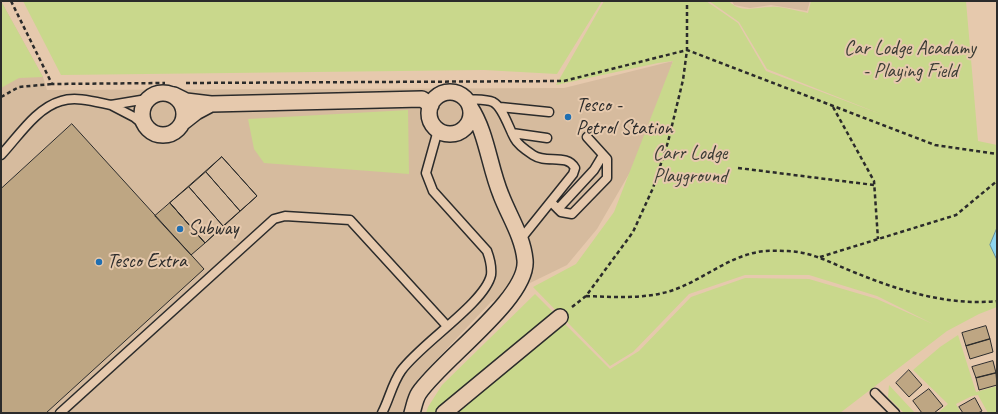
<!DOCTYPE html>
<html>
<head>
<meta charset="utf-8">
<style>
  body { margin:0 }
  #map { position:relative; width:998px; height:414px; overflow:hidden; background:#e6c9ad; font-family:Caveat,sans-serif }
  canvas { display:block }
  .frame { position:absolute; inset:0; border:2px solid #2b2b2b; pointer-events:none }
</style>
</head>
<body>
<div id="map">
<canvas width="998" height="414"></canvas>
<div class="frame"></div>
</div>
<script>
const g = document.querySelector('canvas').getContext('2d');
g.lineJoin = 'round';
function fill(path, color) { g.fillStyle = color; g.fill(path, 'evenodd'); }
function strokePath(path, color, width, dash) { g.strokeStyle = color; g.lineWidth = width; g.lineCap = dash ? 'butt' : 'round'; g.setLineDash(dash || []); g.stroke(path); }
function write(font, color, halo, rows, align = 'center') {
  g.font = font + ' Caveat,sans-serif'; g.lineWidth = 4; g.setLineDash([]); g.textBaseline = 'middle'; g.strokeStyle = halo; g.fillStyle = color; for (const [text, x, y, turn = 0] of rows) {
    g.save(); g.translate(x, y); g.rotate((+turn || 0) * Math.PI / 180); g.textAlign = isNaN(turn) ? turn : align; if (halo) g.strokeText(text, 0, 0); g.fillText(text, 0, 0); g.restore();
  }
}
const built = new Path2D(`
  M1,1l42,76 4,13 517,-2 109,-27 -33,94 -43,74 -30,36 -76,37 -73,77 -15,34h-402z
  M732,1h78l-3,10 -36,-6 -21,3 -16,-3z`);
const green = new Path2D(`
  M1,1l42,76 -24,1 -18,10z
  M23,1h579l-45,73 -73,-4 -423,5z
  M604,1h102l32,22 28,48 117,44 -116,-46 -28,-47 -30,-21h20c11,13 27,6 42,6 11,-1 25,4 37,6l3,-12h155l12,140 19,4v162l-18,7 -32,17 -107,82h-414l2,-6 14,-22 93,-91 75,75 29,-18 52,-54 54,-19 64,1 68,20 56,25 -56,-28 -68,-21h-64l-56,19 -56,58 -23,14 -77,-79 43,-23 38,-52 59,-151 -15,2 -102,22z
  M408,110l1,64 -145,-11 -10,-14 -6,-30z
  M958,335l18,57 21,-6v27h-9l-10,-18 -6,1 -16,8 5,9h-23l10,-9 -35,-34 27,-23z
  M889,385l26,28h-11l-16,-16z`);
const water = new Path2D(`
  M997,228v32l-7,-15z`);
const building = new Path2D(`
  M72,124l132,145 -158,144h-45v-224z
  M222,157l35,39 -52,47 -35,-40z
  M222,157l35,39 -17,15 -34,-39z
  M206,172l34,39 -17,15 -34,-39z
  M189,187l34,39 -18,17 -35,-40z
  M170,203l35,40 -14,12 -36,-39z
  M986,326l4,13 -24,7 -4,-13z
  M990,339l3,13 -23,7 -4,-13z
  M993,361l3,12 -20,5 -4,-11z
  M909,370l13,15 -13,12 -13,-14z
  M996,373l1,12 -18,5 -3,-12z
  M929,389l14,17 -9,7h-12l-9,-12z
  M975,398l7,13 -4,2h-15l-4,-6z`);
const path = new Path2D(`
  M11,1l41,83 113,-1
  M186,83l378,-2 123,-31 248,95 62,9
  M1,97l18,-10 33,-3
  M833,107l41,74 4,58
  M738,168l136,17
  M820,257l136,-42 41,-34
  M586,296c27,1 54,3 81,-4 32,-9 58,-34 91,-40 9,-2 20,-1 30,-1 25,1 45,13 68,22 44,18 93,33 141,28
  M572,307l14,-11 47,-64 20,-44 15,-46 15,-62 4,-30v-49`);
const service = new Path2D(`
  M466,99c8,1 20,0 27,3 10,5 16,27 22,37 3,6 12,12 18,16 13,9 34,-2 42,13l-2,6 -53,66
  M500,107l49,5
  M145,126l-11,-9 -23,-12 36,-6
  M512,133l35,5
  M1,155c17,-18 35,-47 60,-54 15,-5 35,1 50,4
  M551,202l10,10 11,2 35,-36v-19l-20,-22
  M558,209l36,-39 9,-15
  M875,393l20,20
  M60,413l214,-194 11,-3 65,4 97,106
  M382,413c7,-13 10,-29 19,-42 19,-27 84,-68 90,-96 1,-9 -1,-16 -4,-24l-54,-60 -7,-18 12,-43`);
const minor = new Path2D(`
  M429 113a21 21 0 1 1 42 0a21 21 0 1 1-42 0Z
  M142 114a21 21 0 1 1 42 0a21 21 0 1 1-42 0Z
  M174,95l12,6 25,3 -15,8 -14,11
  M211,104l211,-5 9,6
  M412,413c2,-6 3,-14 7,-20 22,-33 110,-95 106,-133 -2,-23 -16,-44 -24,-65 -12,-29 -14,-62 -31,-88
  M444,413l116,-96`);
const markers = [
  [568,117,4,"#1f6fb2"],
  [180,229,4,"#1f6fb2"],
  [99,262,4,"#1f6fb2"]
];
const parkNames = [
  ["Car Lodge Acadamy",910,49],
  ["- Playing Field",910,72],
  ["Carr Lodge",690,154],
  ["Playground",690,177]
];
const poiNames = [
  ["Tesco -",576,106],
  ["Petrol Station",576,129],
  ["Subway",188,229],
  ["Tesco Extra",107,262]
];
fill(built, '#d6bb9e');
fill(green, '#c9d88c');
fill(water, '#8ed6ef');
strokePath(water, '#6692a1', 1);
fill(building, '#bea683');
strokePath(building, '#2b2b2b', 1);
strokePath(service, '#2b2b2b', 11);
strokePath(minor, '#2b2b2b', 18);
strokePath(path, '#2b2b2b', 2.5, [4, 3]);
strokePath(service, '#e6c9ad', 8);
strokePath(minor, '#e6c9ad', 15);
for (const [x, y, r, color] of markers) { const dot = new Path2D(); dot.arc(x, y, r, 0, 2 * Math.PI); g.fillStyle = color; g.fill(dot); strokePath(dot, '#e6c9ad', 1.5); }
write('20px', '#3b3c35', '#e6c9ad', parkNames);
write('20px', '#2b2b2b', '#e6c9ad', poiNames, 'left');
</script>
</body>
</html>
